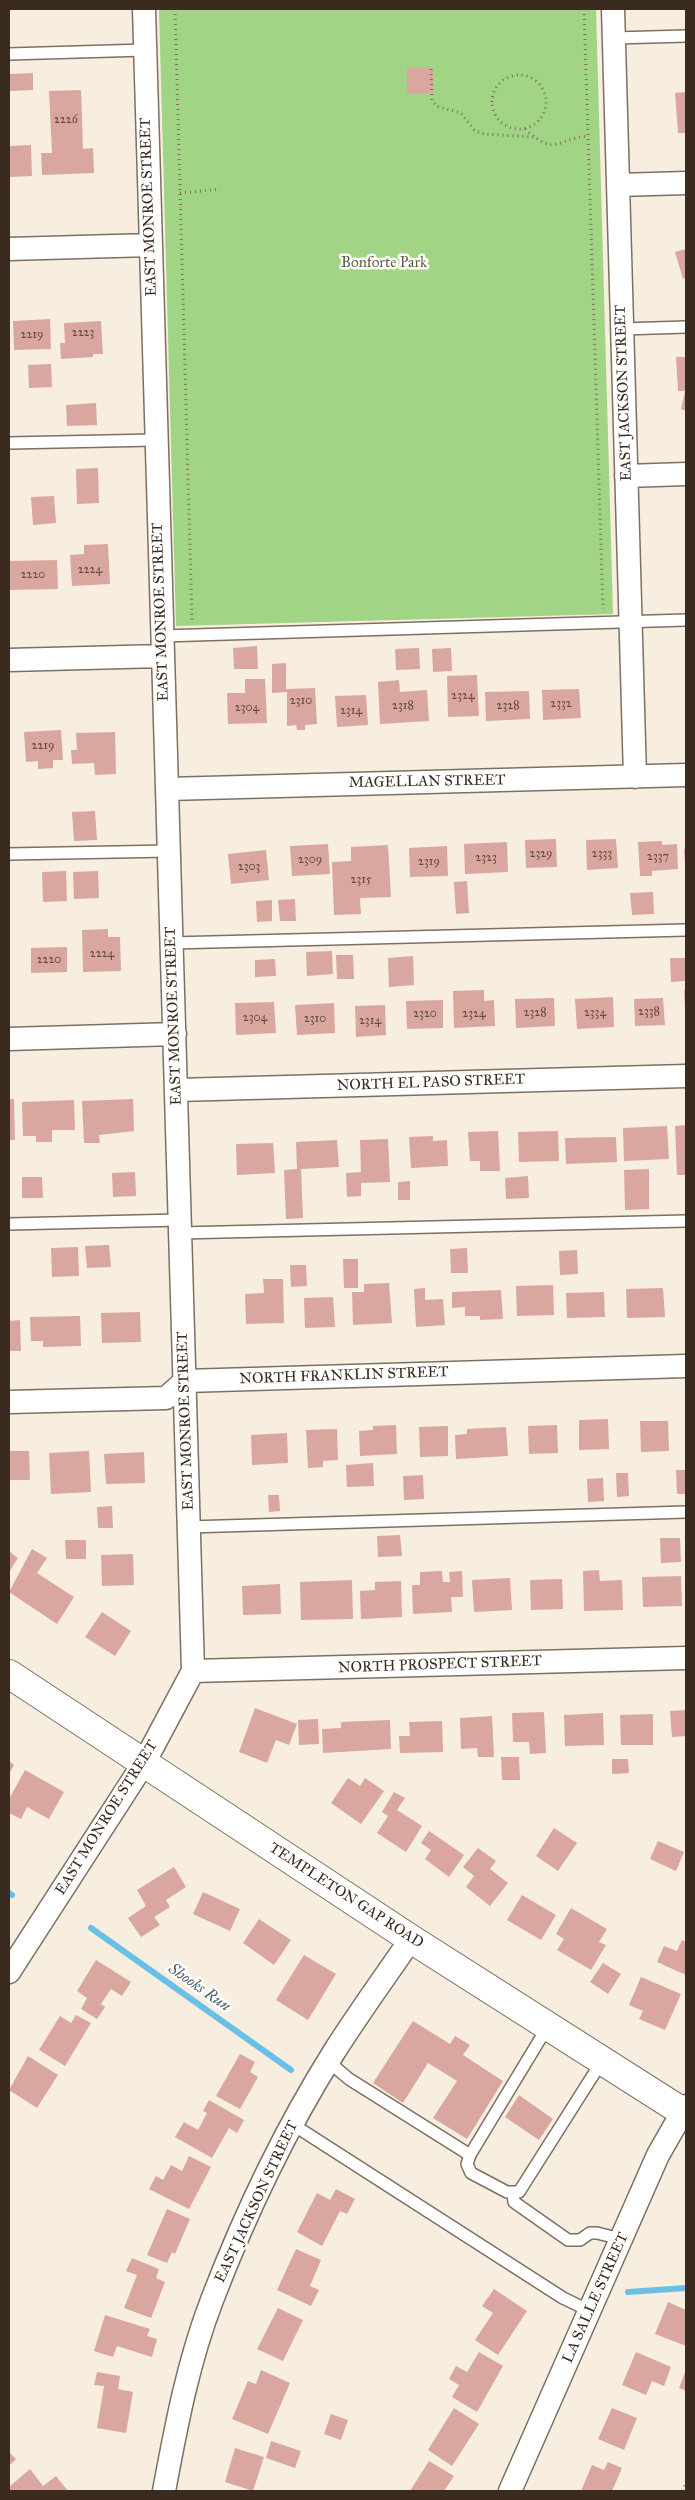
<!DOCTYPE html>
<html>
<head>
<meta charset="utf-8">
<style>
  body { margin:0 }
  #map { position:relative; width:695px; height:2500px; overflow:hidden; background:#f8eedf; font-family:"IM FELL Great Primer",serif }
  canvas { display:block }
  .frame { position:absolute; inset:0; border:10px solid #3b2a1e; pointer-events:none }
</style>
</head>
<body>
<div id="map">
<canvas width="695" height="2500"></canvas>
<div class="frame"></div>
</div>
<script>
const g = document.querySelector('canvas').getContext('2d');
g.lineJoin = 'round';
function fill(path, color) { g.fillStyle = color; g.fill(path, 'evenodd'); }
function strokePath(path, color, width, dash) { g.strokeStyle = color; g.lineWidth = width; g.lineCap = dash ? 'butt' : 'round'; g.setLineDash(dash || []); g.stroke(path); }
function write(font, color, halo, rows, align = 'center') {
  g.font = font + ' "IM FELL Great Primer",serif'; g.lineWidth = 5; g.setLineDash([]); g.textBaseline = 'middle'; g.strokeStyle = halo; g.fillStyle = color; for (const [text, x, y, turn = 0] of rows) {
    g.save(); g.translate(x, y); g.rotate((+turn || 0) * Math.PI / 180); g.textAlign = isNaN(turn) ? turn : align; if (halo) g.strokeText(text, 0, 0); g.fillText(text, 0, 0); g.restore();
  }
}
const green = new Path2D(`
  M159,9h437l17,605 -437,12z`);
const stream = new Path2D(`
  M9,1893l3,2
  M91,1928l200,142
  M628,2292l58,-4`);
const building = new Path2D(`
  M407,68h26v25l-26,1z
  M33,73v17l-23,1v-17z
  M81,90l2,59 10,-1 1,25 -52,2 -1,-22h11l-3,-62z
  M686,92v41h-8l-3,-40z
  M31,145l1,31 -23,1v-31z
  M686,249v29l-3,1 -8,-27z
  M50,319l1,30 -37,1 -1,-29z
  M101,321l2,33h-10v3l-32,2 -1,-16h5l-1,-20z
  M676,357h10v54l-5,-2 4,-18h-7z
  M51,364l1,23 -23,1 -1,-23z
  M96,403l1,22 -30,1 -1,-21z
  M98,468l1,35 -22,1 -1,-35z
  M54,496l2,27 -23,2 -2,-28z
  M108,544l2,40 -38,2 -2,-31 14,-1v-9z
  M57,560l1,29 -49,1v-29z
  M257,646l1,23h-24l-1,-21z
  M419,648l1,21 -24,1 -1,-21z
  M451,648l1,23 -19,1 -1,-23z
  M286,663v26l29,-1 2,36 -12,1v5h-8l-1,-5 -9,1v-34l-15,1v-29z
  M477,675l2,41 -31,1 -1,-41z
  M245,679h20l2,44 -39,1 -1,-31h18z
  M399,680l1,12 27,-2 2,31 -49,3 -2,-42z
  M579,689l2,29 -38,2 -1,-30z
  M529,691l1,28 -44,2 -1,-29z
  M366,695l2,30 -31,2 -2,-31z
  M61,730l2,30h-10v8l-15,1v-8l-12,1 -2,-30z
  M115,732l1,42 -21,1 -1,-12 -22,1 -1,-14h6l-1,-17z
  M95,811l2,29 -23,1 -2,-29z
  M556,839l1,28 -31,1 -1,-28z
  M616,839l2,29 -31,2 -1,-30z
  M662,841v4l15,-1 1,25 -26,2v5h-12l-2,-34z
  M507,842l1,30 -43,2 -1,-30z
  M328,844l2,30 -38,2 -2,-30z
  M388,845l3,52 -31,1 1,16 -27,1 -2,-53 19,-1v-14z
  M447,846l1,30 -38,1 -1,-29z
  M684,849h2v15h-1z
  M266,850l3,30 -38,4 -3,-30z
  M66,871l1,30 -24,1 -1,-30z
  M98,871l1,27 -25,1 -1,-27z
  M467,881l2,32 -13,1 -2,-32z
  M653,892l1,22 -22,1 -2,-22z
  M295,899l1,22h-16l-2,-21z
  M272,900v21l-15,1 -1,-21z
  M108,929v8h12l1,34 -38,1 -1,-42z
  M67,947v25l-36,1v-25z
  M332,951l1,23 -26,2 -1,-24z
  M336,955h17l1,24h-17z
  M413,956l1,29 -25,2 -1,-29z
  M670,958h15l1,23 -15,1z
  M275,959l1,17 -21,1v-17z
  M484,990v11l10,-1 1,26 -41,2 -1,-37z
  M684,990h2v20h-1z
  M613,997l1,30 -37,2 -2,-30z
  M554,998l1,28 -39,2 -1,-29z
  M663,998l2,27 -30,1 -1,-27z
  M443,1000v28l-36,1 -1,-28z
  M274,1002l2,31 -40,2 -1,-32z
  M334,1003l1,30 -38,2 -2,-30z
  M385,1005l1,30 -30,2 -1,-31z
  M9,1099h5l1,41h-6z
  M133,1099l1,32 -35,4 1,8h-16l-2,-42z
  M74,1100l1,30h-23v12h-16v-6h-13l-1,-34z
  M686,1125v50h-9l-2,-49z
  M667,1126l2,33 -45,2 -1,-33z
  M498,1131l2,40h-20v-10h-10l-2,-29z
  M558,1131l1,30 -40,1 -1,-30z
  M433,1136v5l14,-1 1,26 -37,2 -2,-31z
  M616,1137l1,25 -51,2 -1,-26z
  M388,1139l2,43 -29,1v13l-14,1 -1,-24 15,-1 -1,-32z
  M337,1140l2,27 -38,2 2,49 -17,1 -2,-49 13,-1 -1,-27z
  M273,1143l2,30 -38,2 -1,-31z
  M649,1169v40l-24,1 -1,-40z
  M135,1172l1,24 -23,1 -1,-24z
  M528,1176l1,22 -23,1 -1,-21z
  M22,1177h20l1,21h-21z
  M410,1181v19h-12v-18z
  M109,1245l2,22 -24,1 -2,-22z
  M78,1247l1,29 -27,1 -1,-29z
  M467,1248l1,25h-17l-1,-24z
  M577,1250l1,24 -18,1 -1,-24z
  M343,1259h15v29h-14z
  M290,1265h16l1,21 -16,1z
  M263,1279h20l1,44 -38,1 -1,-30 19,-1z
  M389,1283l3,40 -39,2 -1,-33h12v-8z
  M553,1285l1,30 -37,1 -1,-30z
  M425,1288v12l18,-1 2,26 -29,2 -2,-38z
  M663,1288l2,29 -38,1 -1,-29z
  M501,1290l2,29 -23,1v-4h-15v-9l-13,1v-16z
  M604,1292l1,25 -38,1 -1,-25z
  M333,1297l2,30 -30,1 -1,-30z
  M140,1312l1,30 -39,1 -1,-30z
  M80,1316l1,30 -38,1v-6h-12l-1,-24z
  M20,1320l1,31h-12v-30z
  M608,1419l1,30 -30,1v-30z
  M640,1421h28l1,30 -28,1z
  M396,1425l1,29 -37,2 -1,-25 14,-1v-4z
  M557,1425l1,28 -29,1 -1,-28z
  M448,1426v30l-28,1 -1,-30z
  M506,1427l2,29 -52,3 -1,-24 12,-1v-5z
  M337,1429l1,31 -15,1v6l-15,1 -2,-38z
  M287,1433l1,30 -36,2 -1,-30z
  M9,1451h20l1,29h-21z
  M89,1451l2,41 -40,2 -2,-41z
  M144,1452l1,31 -39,1 -2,-30z
  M373,1463l1,23 -27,1 -1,-22z
  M676,1470h10v24h-9z
  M616,1473h12l1,23 -12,1z
  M423,1475l1,24 -20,1 -1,-24z
  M603,1478l1,23 -16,1 -1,-23z
  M268,1495h11l1,16 -11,1z
  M112,1506l1,22h-15l-1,-21z
  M400,1535l2,21 -24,1 -1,-21z
  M660,1538h20l1,24 -20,1z
  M65,1540h21v19h-20z
  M32,1549l15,9 -10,15 37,24 -17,27 -48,-32z
  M9,1551l9,7 -9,14z
  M133,1554l1,31 -32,1 -1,-31z
  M599,1570l1,11 22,-1 1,30 -39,1 -1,-40z
  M442,1571l1,11h7l-1,-10 13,-1 1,26h-12l1,15 -39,2 -1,-29h8v-13z
  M681,1576l1,30 -39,1 -1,-30z
  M510,1578l2,32 -38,2 -2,-32z
  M562,1579l1,30 -32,1 -1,-30z
  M352,1580l1,39 -52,1 -1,-38z
  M401,1581l1,36 -41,2 -1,-28 15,-1v-8z
  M280,1584l1,30 -38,1 -1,-29z
  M102,1612l29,19 -16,25 -30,-19z
  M255,1708l42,16 -8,21 -13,-5 -9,23 -28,-11z
  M686,1710v26l-14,1 -2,-26z
  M544,1712l2,41 -16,1 -1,-12h-16l-1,-29z
  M603,1713l1,32 -39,1 -1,-31z
  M653,1714v31h-32l-1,-30z
  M492,1716l2,41h-16l-1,-9 -16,1 -1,-31z
  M318,1719l1,25 -20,1 -1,-25z
  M390,1720l1,29 -68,4 -1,-24 19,-1v-6z
  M442,1721l1,31 -43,1 -1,-17h11l-1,-14z
  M501,1757h18l1,23h-18z
  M612,1759h16l1,14 -17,1z
  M9,1761l5,4 -5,9z
  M25,1770l39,22 -15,27 -22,-12 -6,12 -12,-6v-14z
  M348,1778l12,8 5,-8 19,13 -23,33 -30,-21z
  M394,1792l11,6 -8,12 25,16 -16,26 -29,-19 11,-17 -6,-4z
  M554,1828l23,15 -19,28 -22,-15z
  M429,1831l35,24 -15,22 -24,-18 6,-9 -10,-7z
  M658,1841l26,11 -8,19 -26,-12z
  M478,1848l18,13 -6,8 18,14 -18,23 -24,-19 8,-11 -11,-9z
  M174,1867l12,20 -20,13 4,7 -16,10 6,8 -19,12 -13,-19 18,-12 -9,-16z
  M203,1892l37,17 -10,22 -37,-17z
  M522,1895l34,20 -15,25 -34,-20z
  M571,1908l36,21 -8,13 7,3 -15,25 -34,-20 7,-11 -8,-5z
  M259,1919l32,21 -17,25 -31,-22z
  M682,1940l4,2v33l-29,-13 7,-16 13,5z
  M304,1955l32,19 -28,46 -32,-20z
  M96,1960l35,22 -9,14 -11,-7 -10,15 4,3 -8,12 -16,-10 6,-11 -10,-7z
  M603,1963l18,11 -13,20 -18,-12z
  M641,1977l40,17 -16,36 -26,-11 4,-8 -14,-6z
  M76,2015l15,8 -26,43 -26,-16 21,-34 11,7z
  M413,2021l37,23 5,-8 15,9 -7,10 40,26 -36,58 -34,-21 24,-37 -29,-18 -25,40 -30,-20z
  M240,2054l15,8 -5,10 8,5 -18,32 -24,-13z
  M28,2056l30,19 -21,33 -28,-18z
  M519,2095l34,24 -14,21 -34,-23z
  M209,2100l35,20 -7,13 -8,-5 -17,30 -37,-21 9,-15 14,8 9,-17 -4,-2z
  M189,2156l22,11 -22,42 -40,-20 7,-13 7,4 8,-15 11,6z
  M336,2189l19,10 -8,15 -7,-3 -18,35 -25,-14 20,-39 13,7z
  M167,2209l23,10 -15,35 -3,-2 -5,11 -20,-8z
  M296,2249l25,11 -11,26 9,4 -8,16 -34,-16z
  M132,2258l27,11 -3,9 9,4 -14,36 -27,-10 13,-33 -11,-4z
  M494,2289l33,22 -29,44 -23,-15 18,-27 -11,-7z
  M668,2302l18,8v36l-31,-12z
  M278,2308l25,12 -20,41 -26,-12z
  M105,2315l45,14 -3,7 10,3 -5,18 -35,-11 -4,11 -19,-6z
  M479,2352l24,14 -26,46 -25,-15 7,-12 -10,-6 7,-13 11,6z
  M636,2352l35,15 -7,19 -12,-5 -6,14 -24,-10z
  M261,2370l29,13 -22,51 -36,-15 16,-38 8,3z
  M686,2370v21l-7,-3z
  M97,2372l23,4 -2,13 15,3 -7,41 -29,-5 7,-42 -10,-1z
  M454,2408l25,16 -27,42 -24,-16z
  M612,2408l25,10 -13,32 -26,-11z
  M331,2414l17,6 -7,20 -17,-6z
  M271,2441l30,10 -6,17 -29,-10z
  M235,2448l29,9 -11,34 -28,-9z
  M9,2452l7,7 -7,7z
  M429,2461l25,15 -10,15h-34z
  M608,2462l14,6 -10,23h-31l11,-26 12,5z
  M30,2469l13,17 13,-10 12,15h-59v-4z`);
const path = new Path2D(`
  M175,9l17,611
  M584,9l19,600
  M431,69l1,31 4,6 25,7 14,18 9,3 50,3
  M492 102a27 27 0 1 1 54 0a27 27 0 1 1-54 0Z
  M525,129c32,29 32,9 64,7
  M180,193l40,-4
  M682,2491l4,-8`);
const service = new Path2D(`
  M614,38l72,-2
  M9,54l136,-4
  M622,329l64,-2
  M9,443l146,-3
  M162,636l524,-16
  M9,854l160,-3
  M172,943l514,-13
  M9,1224l171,-4
  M180,1233l506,-12
  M189,1527l497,-15
  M548,2026l-78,129 -3,9 4,9 36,19h12l83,-131
  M329,2062l20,17 121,76
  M292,2124l271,174 27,13
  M513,2194l1,8 54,38h12l10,-7h7l24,6`);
const minor = new Path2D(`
  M613,9l22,768
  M618,185l68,-2
  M9,249l141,-4
  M626,476l60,-2
  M9,660l153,-4
  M168,789l518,-14
  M9,1039l166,-5
  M177,1090l509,-14
  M9,1402l157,-4 19,-17 501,-15
  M193,1671l493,-13
  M9,1972l135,-209 49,-92 -49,-1662
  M164,2491c12,-64 24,-129 48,-191 33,-86 73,-170 122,-248 24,-38 51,-75 77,-113
  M510,2491l148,-336 28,-49`);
const tertiary = new Path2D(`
  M9,1674l402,265 275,175`);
const numberNames = [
  ["2226",66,120],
  ["2223",83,333],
  ["2219",32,335],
  ["2224",90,570],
  ["2220",33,575],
  ["2324",463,696],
  ["2310",301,701],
  ["2332",561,704],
  ["2318",403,706],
  ["2328",508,706],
  ["2304",247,708],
  ["2314",351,711],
  ["2219",43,746],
  ["2329",541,854],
  ["2333",602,854],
  ["2337",658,857],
  ["2323",486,858],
  ["2309",310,860],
  ["2319",429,862],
  ["2303",249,867],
  ["2315",361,880],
  ["2224",102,954],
  ["2220",49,960],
  ["2338",649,1012],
  ["2328",535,1013],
  ["2334",595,1013],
  ["2320",425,1014],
  ["2324",474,1014],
  ["2304",255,1018],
  ["2310",315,1019],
  ["2314",370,1021]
];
const streetNames = [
  ["EAST MONROE STREET",149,207,-92],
  ["EAST JACKSON STREET",624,393,-92],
  ["EAST MONROE STREET",161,612,-92],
  ["MAGELLAN STREET",427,782,-1],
  ["EAST MONROE STREET",174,1016,-92],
  ["NORTH EL PASO STREET",431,1083,-2],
  ["NORTH FRANKLIN STREET",344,1376,-2],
  ["EAST MONROE STREET",186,1421,-92],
  ["NORTH PROSPECT STREET",440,1665,-2],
  ["EAST MONROE STREET",107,1818,-58],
  ["TEMPLETON GAP ROAD",346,1896,33],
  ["EAST JACKSON STREET",257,2202,-65],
  ["LA SALLE STREET",596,2298,-66]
];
const parkNames = [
  ["Bonforte Park",384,263]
];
const waterNames = [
  ["Shooks Run",199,1988,35]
];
fill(green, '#a1d484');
strokePath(stream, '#69bfe5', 6);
fill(building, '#d9a79f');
strokePath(service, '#7d6f62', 14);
strokePath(minor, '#7d6f62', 25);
strokePath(tertiary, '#7d6f62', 30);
strokePath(path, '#7d6f62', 3, [1, 4]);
strokePath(service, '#fff', 11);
strokePath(minor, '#fff', 22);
strokePath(tertiary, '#fff', 28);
write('12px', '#62493e', null, numberNames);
write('15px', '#3b2a1e', '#fff', streetNames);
write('15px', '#5a5d3d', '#fff', parkNames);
write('italic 16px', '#4b5e64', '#fff', waterNames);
</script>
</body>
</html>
